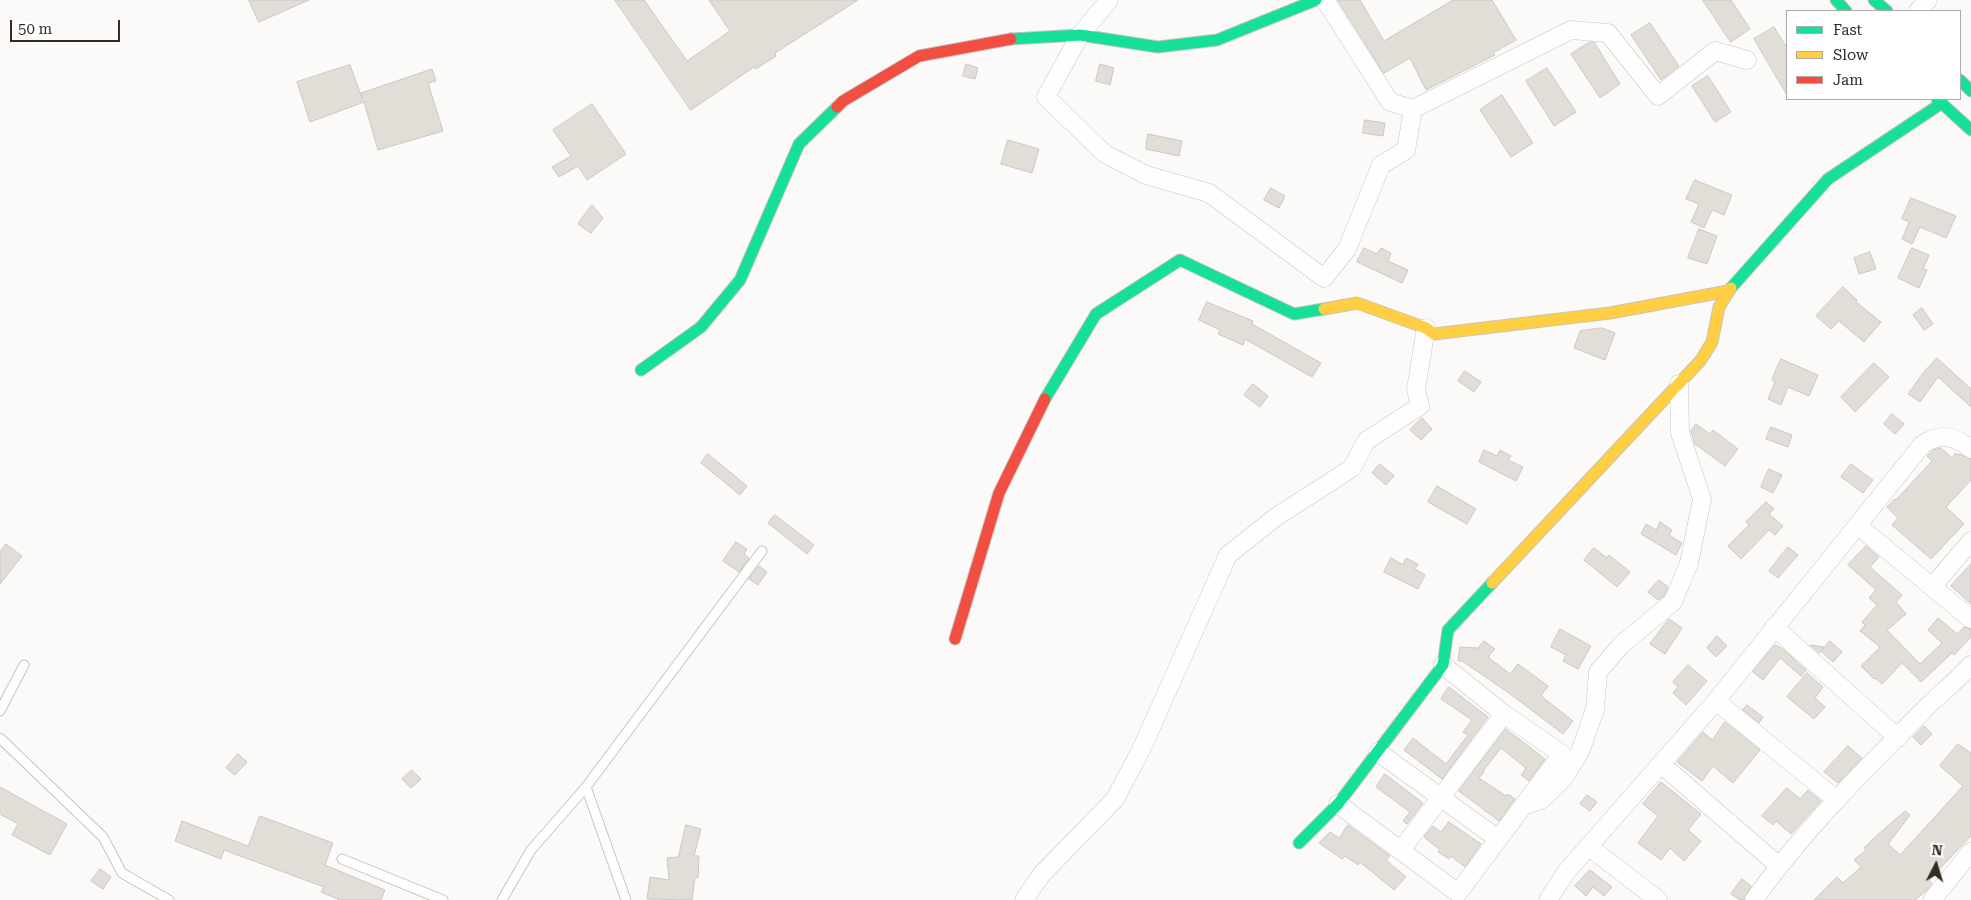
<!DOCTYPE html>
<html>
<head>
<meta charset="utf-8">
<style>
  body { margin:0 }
  #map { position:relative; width:1971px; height:900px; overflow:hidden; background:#fcfaf8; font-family:"Roboto Serif",serif }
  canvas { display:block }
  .legend { position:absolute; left:1786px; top:10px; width:175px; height:90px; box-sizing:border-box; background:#fff; border:1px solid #adaba8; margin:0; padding:6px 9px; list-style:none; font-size:15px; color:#322c26 }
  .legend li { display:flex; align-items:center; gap:10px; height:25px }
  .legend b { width:25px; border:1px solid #adaba8 }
  .north { position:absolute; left:1911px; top:840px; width:50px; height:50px; -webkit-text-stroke:4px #fff; paint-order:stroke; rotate:5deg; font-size:14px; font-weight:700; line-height:20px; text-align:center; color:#322c26 }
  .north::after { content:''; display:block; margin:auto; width:18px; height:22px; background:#322c26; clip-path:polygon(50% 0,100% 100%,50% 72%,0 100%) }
  .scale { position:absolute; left:10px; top:20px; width:110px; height:22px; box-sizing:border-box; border:2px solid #322c26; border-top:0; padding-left:6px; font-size:15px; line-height:18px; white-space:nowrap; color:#322c26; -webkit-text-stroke:4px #fff; paint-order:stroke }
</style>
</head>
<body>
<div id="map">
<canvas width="1971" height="900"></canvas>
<ul class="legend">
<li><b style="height:6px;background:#16e098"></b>Fast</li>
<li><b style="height:6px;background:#ffcf43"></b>Slow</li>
<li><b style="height:6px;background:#f24e42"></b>Jam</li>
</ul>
<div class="north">N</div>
<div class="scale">50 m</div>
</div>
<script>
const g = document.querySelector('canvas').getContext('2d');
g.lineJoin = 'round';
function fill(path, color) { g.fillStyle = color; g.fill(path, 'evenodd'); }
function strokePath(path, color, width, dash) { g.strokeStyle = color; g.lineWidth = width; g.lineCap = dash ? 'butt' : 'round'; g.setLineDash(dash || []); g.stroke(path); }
const building = new Path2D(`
  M249,0h60l-50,22z
  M615,0h29l43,61 43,-30 -21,-31h149l-83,53 1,3 -20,13 -2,-2 -63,43z
  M1338,0h22l24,41 69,-41h39l24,40 -23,13 2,2 -69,35 -16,-32 -26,15z
  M1703,0h28l19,29 -19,13z
  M1650,23l29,43 -18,14 -30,-45z
  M1774,27l13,21v47l-33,-56z
  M1590,42h4l26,42 -20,14 -29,-44z
  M966,64l12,4 -3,11 -12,-3z
  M1100,64l14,4 -4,17 -14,-4z
  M350,65l12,33 -1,-5 71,-24 4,12 -8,2 15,48 -65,19 -14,-48 -54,20 -13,-40z
  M1547,68l29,44 -22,14 -28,-45z
  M1708,76l23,36 -16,10 -23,-36z
  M1502,95l31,48 -22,14 -31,-47z
  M592,104l34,50 -39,26 -9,-14 -19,11 -7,-10 19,-11 -18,-26z
  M1365,120l20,3 -2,13 -20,-3z
  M1148,134l34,7 -3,15 -33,-7z
  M1008,140l31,9 -7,24 -31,-9z
  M1695,180l37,15 -8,20 -12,-5 -8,18 -13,-6 8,-18 -13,-5z
  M1271,188l14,8 -6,12 -15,-8z
  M1911,198l45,18 -10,22 -26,-11 -8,17 -10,-5 7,-17 -7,-3z
  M592,205l11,13 -12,15 -13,-9z
  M1699,229l18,7 -10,28 -19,-6z
  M1364,248l13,6 4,-6 10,5 -3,8 20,9 -6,13 -45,-21z
  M1912,248l17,7 -6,14 4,1 -8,18 -21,-10z
  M1870,252l6,17 -17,5 -5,-16z
  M1843,287l14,13 -1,2 25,20 -17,20 -25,-21 -8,8 -15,-13z
  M1207,302l46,19 -1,3 69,39 -9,14 -67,-38 -2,6 -25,-11 2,-4 -21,-10z
  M1922,308l11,16 -9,6 -11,-15z
  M1602,328l13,5 -10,27 -31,-12 6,-17z
  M1937,358l34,31v18l-33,-30 -18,25 -12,-8 15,-21z
  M1781,359l37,16 -9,21 -21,-9 -7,18 -13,-6 7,-17 -3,-2z
  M1874,363l15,14 -34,35 -14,-15z
  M1465,371l16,11 -7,10 -16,-11z
  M1253,384l15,12 -8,11 -16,-12z
  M1892,414l12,10 -9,10 -11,-10z
  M1422,418l10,11 -11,11 -11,-10z
  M1696,424l14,10 3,-4 25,19 -13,17 -30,-22 -4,-13z
  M1771,427l21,8 -4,12 -22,-8z
  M1941,448l11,10 4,-5 2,2 1,-1 12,5v21l-25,27 18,17 -33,35 -39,-34 6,-7 -11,-11 8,-8 1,1 36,-39 -5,-5 6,-6z
  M1484,450l13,6 3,-6 11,6 -3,4 15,7 -7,14 -37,-19z
  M708,454l39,32 -7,9 -39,-32z
  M1380,464l14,12 -8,9 -14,-12z
  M1851,464l22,16 -10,13 -22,-16z
  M1769,469l13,6 -9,18 -12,-6z
  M1437,486l39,23 -9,15 -39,-22z
  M1766,502l8,7 -5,5 14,12 -8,9 -6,-5 -28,29 -13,-13 21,-21 -3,-3z
  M775,515l39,30 -7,9 -39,-31z
  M1660,522l12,8 -3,5 13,8 -6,12 -35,-21 5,-10 10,6z
  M736,542l11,7 -3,5 5,4 -10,14 -16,-11z
  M6,544l16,12 -22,28v-32z
  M1866,546l13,11 -9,10 32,28 -6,7 10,12 -19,16 33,34 22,-21 -14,-13 10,-12 19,16 7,-7 7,2v8l-17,18 -2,-2 -31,29 -19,-19 -20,21 -7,-6 -1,1 -13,-13 19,-19 -20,-16 5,-6 -3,-3 15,-17 -8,-7 7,-8 -28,-25z
  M1788,547l10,8 -20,23 -9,-7z
  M1594,548l13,10 2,-3 21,17 -13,15 -33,-27z
  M1391,558l12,7 3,-7 12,6 -3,5 10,6 -7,14 -34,-17z
  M1971,564v40l-20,-18z
  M759,566l8,6 -9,13 -9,-6z
  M1659,580l9,7 -4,9 -6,4 -10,-8z
  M1669,619l13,9 -17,26 -15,-10z
  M1560,629l31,17 -13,23 -15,-8 3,-6 -15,-8z
  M1717,636l10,10 -11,11 -9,-9z
  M1484,641l11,8 -7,8 22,17 8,-10 30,22 -7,10 32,25 -10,13 -54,-41 -47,-32h-4l2,-14 18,1z
  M1830,641l12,11 -9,10 -12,-11 -2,2 -9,-8 14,2 -1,2z
  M1775,645l8,4 23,21 -5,6 -21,-18 -17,22 -10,-8z
  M1688,665l19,16 -21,24 -13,-12 5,-6 -5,-5z
  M1807,673l16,14 -8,11 10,9 -11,12 -27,-22z
  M1449,687l39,30 -46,62 -38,-29 9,-12 33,26 22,-29 -5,-3 9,-12 -31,-21z
  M1747,705l16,12 -4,6 -16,-13z
  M1725,722l35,28 -27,33 -20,-17 -11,15 -25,-19 26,-30 9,8z
  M1924,726l8,8 -11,11 -8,-8z
  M1506,729l39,30 -16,22 -8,-6 5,-7 -25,-20 -18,23 1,1 -5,6 27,18 2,-2 7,5 -16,22 -40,-30z
  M1958,744l13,9v83l-42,44 3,3 -5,7 -12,10h-101l23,-23 6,6 18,-16 -7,-7 12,-10 -2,-2 10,-10 31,-27 5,4 -22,29 12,11 63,-69 -23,-20z
  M1848,746l14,12 -24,25 -14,-11z
  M238,754l9,8 -12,13 -9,-7z
  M412,770l9,9 -10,9 -9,-9z
  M1385,774l38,29 -16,21 -4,-3 7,-9 -34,-25z
  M1661,782l40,32 -13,16 13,11 -17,20 -14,-13 -9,12 -23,-17 20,-27 -15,-12z
  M0,787l67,37 -17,31 -38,-20 6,-11 -18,-10z
  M1787,788l13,11 8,-9 13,11 -30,33 -15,-13 -3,4 -11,-9z
  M1587,795l10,7 -7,9 -10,-7z
  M260,816l73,27 -8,22 60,25 -4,10h-41l-19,-8 3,-5 -100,-37 -3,9 -46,-18 7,-20 66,25z
  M1449,822l32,22 -16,23 -14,-11 -2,3 -11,-7 2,-2 -16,-13 9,-11 8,6z
  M686,825l15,4 -7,27h5l-1,22 -3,-1 -3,23 -45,-1 3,-22 19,3 -2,-22 11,-1z
  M1348,825l42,31 -4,4 20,17 -12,13 -34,-28 -2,3 -13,-9 -3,3 -23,-16 11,-11 9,6z
  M100,869l11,8 -8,12 -12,-8z
  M1590,870l22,17 -8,9 -11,-9 -7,9 -11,-10z
  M1742,879l9,7 -7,14h-4l-9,-6z`);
const lane = new Path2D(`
  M0,711l24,-46
  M0,738l103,99 19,36 47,27
  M342,859l101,41
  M502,900l29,-50 55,-63
  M626,900l-40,-113 176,-236`);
const street = new Path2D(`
  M1109,0l-29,35 -34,62 59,57 41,21 63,18 115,85 23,-29 34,-84 25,-15 7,-41
  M1325,0l65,102 23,7 158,-79 37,3 50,63 57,-45 32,9
  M1918,11l10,-11
  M1857,525l114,94
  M1932,587l39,-46
  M1774,627l124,111
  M1716,701l121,99
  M1378,752l120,87
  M1661,764l117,101
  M1338,804l120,89 104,-139 -58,-40 -61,-49
  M1523,806l18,-6 22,-21 17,-27 15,-43 3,-37 23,-27 52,-43 16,-39 13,-64 -22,-66 -1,-49
  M1588,846l70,54
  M1401,850l103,-136
  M1024,900l17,-25 74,-76 26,-49 87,-195 48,-38 76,-49 14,-27 54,-35 -4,-17 10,-61
  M1548,900l19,-29 149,-170 206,-256c18,-13 33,-9 49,4
  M1754,900c51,-72 116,-136 178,-198 13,-12 27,-24 39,-37
  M1932,900l39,-48`);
const fast = new Path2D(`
  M1836,0l10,11
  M1874,0l13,11
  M1011,39l69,-4 78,12 59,-7 99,-40
  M1960,80l11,11
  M1937,99l34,31
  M1731,288l97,-109 114,-76
  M641,370l60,-43 39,-47 59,-136 38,-37
  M1045,399l51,-85 84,-54 114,54 30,-5
  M1299,843l39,-39 105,-139 5,-35 44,-47`);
const slow = new Path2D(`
  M1324,309l33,-6 69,25 8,6 176,-21 118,-22
  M1492,583l209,-223 11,-18 7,-35 12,-19`);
const jam = new Path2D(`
  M837,107l6,-6 76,-45 92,-17
  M955,639l44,-146 46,-94`);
fill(building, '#e0ded7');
strokePath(building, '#c9c8c4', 1);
strokePath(lane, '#c8c4c0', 11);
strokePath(street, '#c8c4c0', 19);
strokePath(fast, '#c8c4c0', 13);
strokePath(slow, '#c8c4c0', 13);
strokePath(jam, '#c8c4c0', 13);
strokePath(lane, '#fffefe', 9);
strokePath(street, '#fffefe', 18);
strokePath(fast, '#16e098', 11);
strokePath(slow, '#ffcf43', 11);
strokePath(jam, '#f24e42', 11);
</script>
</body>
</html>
